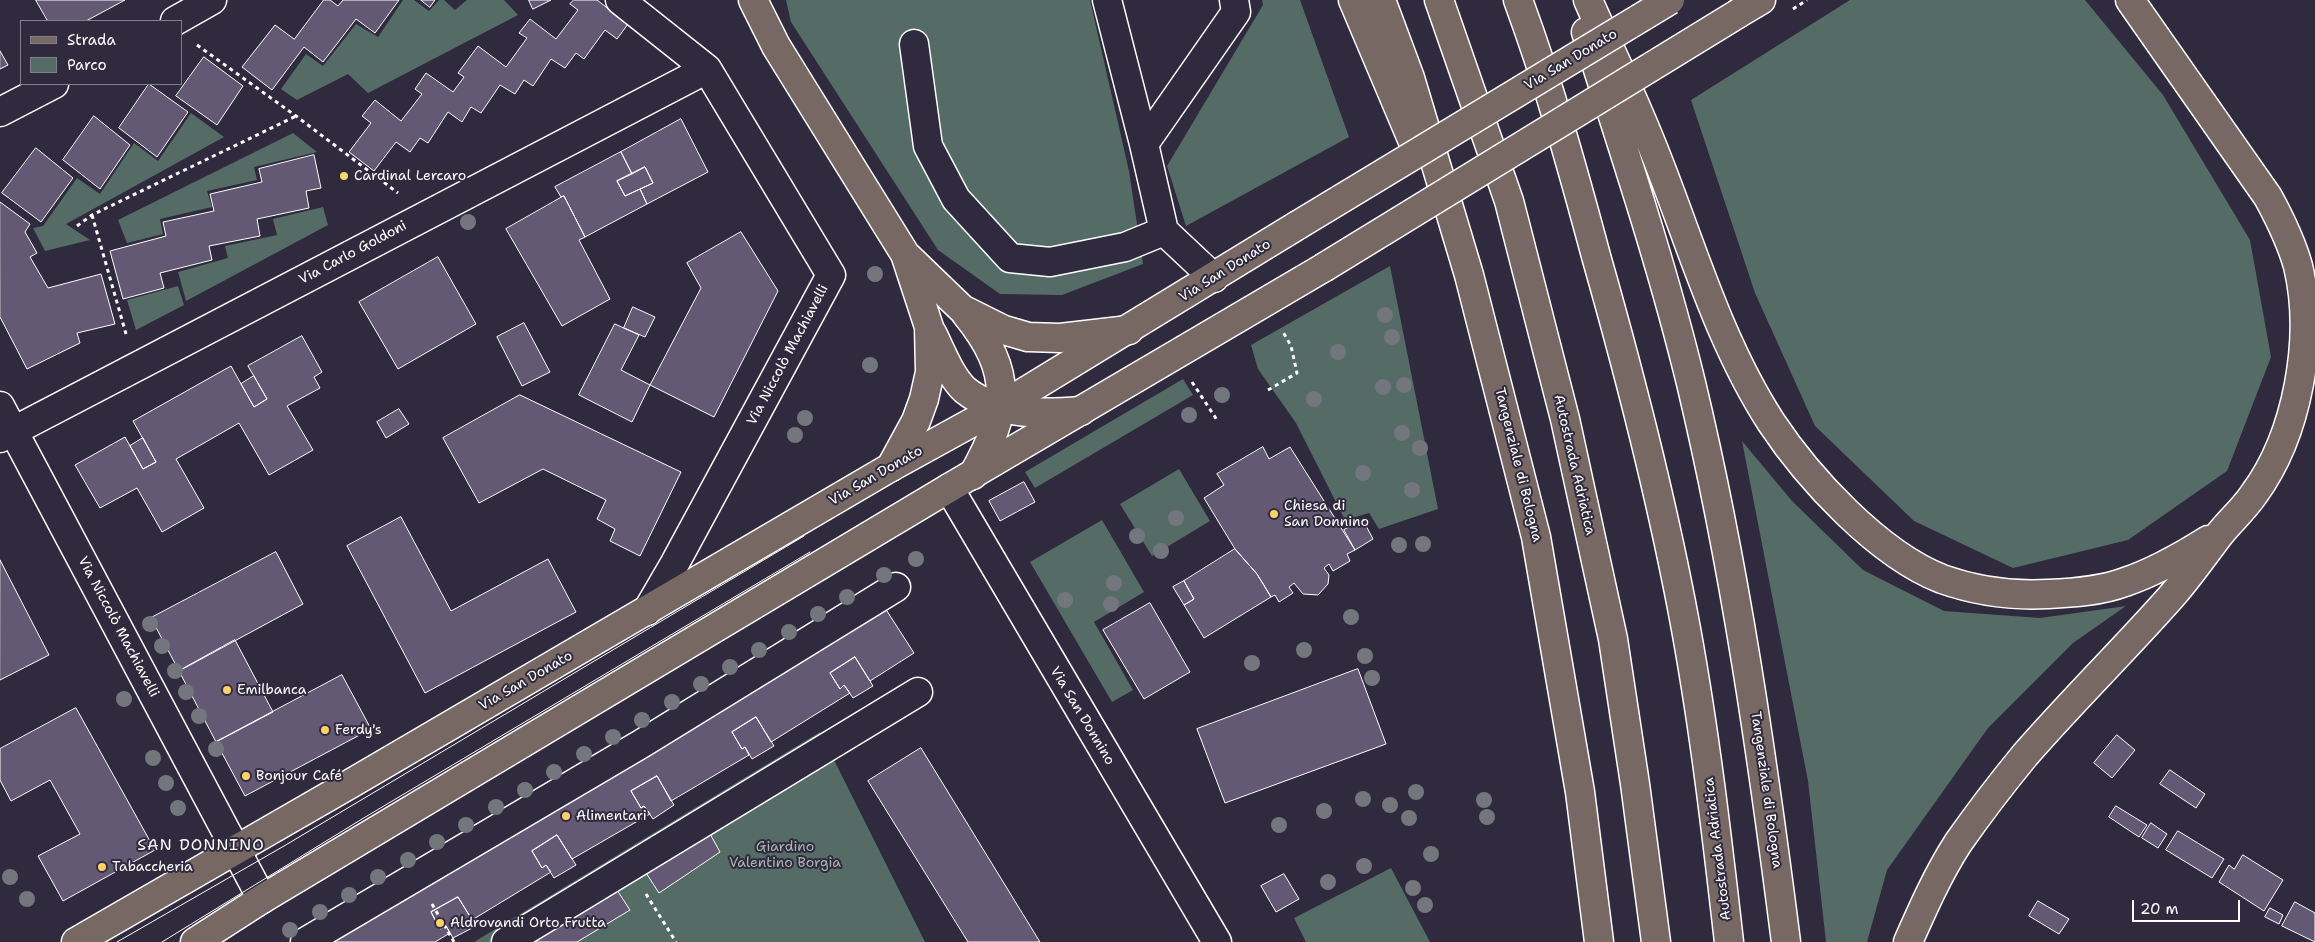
<!DOCTYPE html>
<html>
<head>
<meta charset="utf-8">
<style>
  body { margin:0 }
  #map { position:relative; width:2315px; height:942px; overflow:hidden; background:#2f2a3d; font-family:"Shantell Sans",sans-serif }
  canvas { display:block }
  .legend { position:absolute; left:20px; top:20px; width:162px; height:65px; box-sizing:border-box; background:#2f2a3d; border:1px solid #827f8b; margin:0; padding:6px 9px; list-style:none; font-size:15px; color:#fff }
  .legend li { display:flex; align-items:center; gap:10px; height:25px }
  .legend b { width:25px; border:1px solid #827f8b }
  .scale { position:absolute; left:2132px; top:900px; width:108px; height:22px; box-sizing:border-box; border:2px solid #fff; border-top:0; padding-left:6px; font-size:15px; line-height:18px; white-space:nowrap; color:#fff; -webkit-text-stroke:4px #2f2a3d; paint-order:stroke }
</style>
</head>
<body>
<div id="map">
<canvas width="2315" height="942"></canvas>
<ul class="legend">
<li><b style="height:6px;background:#776864"></b>Strada</li>
<li><b style="height:14px;background:#556b66"></b>Parco</li>
</ul>
<div class="scale">20 m</div>
</div>
<script>
const g = document.querySelector('canvas').getContext('2d');
g.lineJoin = 'round';
function fill(path, color) { g.fillStyle = color; g.fill(path, 'evenodd'); }
function strokePath(path, color, width, dash) { g.strokeStyle = color; g.lineWidth = width; g.lineCap = dash ? 'butt' : 'round'; g.setLineDash(dash || []); g.stroke(path); }
function write(font, color, halo, rows, align = 'center') {
  g.font = font + ' "Shantell Sans",sans-serif'; g.lineWidth = 4; g.setLineDash([]); g.textBaseline = 'middle'; g.strokeStyle = halo; g.fillStyle = color; for (const [text, x, y, turn = 0] of rows) {
    g.save(); g.translate(x, y); g.rotate((+turn || 0) * Math.PI / 180); g.textAlign = isNaN(turn) ? turn : align; if (halo) g.strokeText(text, 0, 0); g.fillText(text, 0, 0); g.restore();
  }
}
const green = new Path2D(`
  M403,0h11l15,11 10,-11h5l11,10 12,-10h37l14,15 -150,78 -20,-19 -51,26 -16,-11 25,-35 17,12 33,-42 22,13z
  M786,0h304l39,171 14,93 -81,31 -62,-1 -62,-44 -147,-228z
  M1262,0h38l49,137 -163,89 -19,-60 96,-161z
  M1850,0h235l78,95 87,145 21,117 -44,114 -99,69 -115,28 -99,-47 -99,-95 -60,-133 -64,-193z
  M191,113l33,24 -158,87 24,16 -45,11 -12,-23 10,-2 34,-48 23,16 34,-51 24,18z
  M293,133l24,19 -63,15 3,13 -50,11 5,16 -52,12 3,15 -36,9 -9,-23z
  M323,207l5,18 -142,76 -8,-29 50,-14 -3,-12 52,-11 -4,-16z
  M1390,266l48,243 -59,20 -10,-16 -24,7 -49,-97 -38,-54 -7,-24z
  M178,286l6,19 -48,25 -9,-30z
  M1183,379l10,16 -158,93 -10,-16z
  M1742,441l50,60 71,69 81,41 96,7 86,-12 -53,37 -85,85 -101,142 -20,72h-41l-18,-161z
  M1179,469l31,52 -58,35 -32,-52z
  M1102,520l42,72 -50,30 39,68 -21,12 -82,-140z
  M820,732l105,210h-451z
  M1391,868l39,74h-124l-12,-24z`);
const building = new Path2D(`
  M36,0h89l-39,21h-38z
  M324,0h6l8,6 5,-6h56l-24,33 -19,-14 -33,43 -19,-15 -32,43 -30,-23 33,-42 19,14z
  M421,0h14l-5,7z
  M529,0h22l-18,9z
  M574,0h23l31,24 -11,15 -12,-9 -21,29 -8,-6 -11,15 -14,-9 -18,27 -9,-6 -9,14 -15,-9 -19,28 -10,-6 -9,15 -14,-10 -20,31 -8,-5 -10,14 -14,-10 -22,29 -25,-19 22,-29 -9,-7 13,-16 26,21 21,-27 -7,-5 11,-16 27,19 11,-15 -6,-4 20,-27 28,21 21,-29 -8,-5 11,-14 26,20 22,-29 -8,-6z
  M0,51l8,14 -8,4z
  M204,57l39,29 -26,39 -41,-29z
  M149,84l39,28 -31,45 -38,-29z
  M94,116l36,29 -30,44 -37,-29z
  M681,119l27,53 -61,32 -7,-15 13,-6 -8,-16 -13,7 -11,-22z
  M36,148l37,30 -32,44 -39,-29z
  M621,152l11,22 -15,7 8,15 15,-7 7,15 -62,33 -21,-41 -3,1 -6,-10z
  M314,155l7,33 -15,3 3,17 -52,11 3,17 -51,10 3,14 -52,13 4,15 -41,11 -13,-48 56,-15 -3,-14 51,-11 -4,-17 52,-12 -3,-13z
  M645,167l8,16 -28,13 -8,-15z
  M564,196l21,41 -6,3 31,59 -48,27 -56,-97z
  M0,202l30,22 -5,8 12,21 -7,4 18,31 53,-14 14,50 -38,9 3,10 -53,26 -27,-52z
  M741,232l37,59 -64,126 -64,-32 51,-97 -14,-25z
  M438,257l38,67 -78,45 -39,-67z
  M633,307l22,10 -10,20 -21,-9z
  M524,323l26,49 -28,14 -25,-49z
  M615,324l24,11 -18,35 29,15 -18,37 -53,-27z
  M302,336l20,36 -8,5 6,11 -33,18 26,44 -44,25 -30,-52 -63,36 28,49 -42,24 -25,-44 -37,20 -25,-43 50,-28 18,32 13,-7 -23,-41 98,-55 23,41 13,-8 -19,-33z
  M254,376l13,23 -13,8 -13,-23z
  M520,395l161,77 -41,84 -30,-15 5,-12 -18,-10 9,-19 -63,-31 -64,34 -36,-65z
  M399,409l10,15 -23,14 -9,-16z
  M143,438l13,24 -13,7 -13,-23z
  M1263,447l6,12 21,-12 65,103 -8,4 3,7 -17,10 -4,-7 -5,4 5,7 -1,9 -10,11 -15,-1 -9,-11 -5,4 4,6 -14,9 -4,-7 -4,2 -14,-23 -22,-25 -31,-51 20,-13 -7,-11z
  M1024,482l11,20 -35,19 -11,-20z
  M401,517l50,94 97,-52 28,53 -151,81 -78,-147z
  M1363,520l10,19 -18,11 -11,-20z
  M1235,549l22,25 14,23 -67,41 -20,-33 10,-6 -10,-18z
  M276,552l27,52 -124,67 -28,-53z
  M0,560l49,95 -49,25z
  M1184,581l10,18 -10,6 -11,-18z
  M1150,603l40,69 -46,27 -41,-69z
  M885,608l29,45 -44,28 -15,-24 -25,16 10,16 4,-4 6,8 -79,49 -15,-25 -24,15 10,17 3,-2 4,8 -78,46 -14,-25 -26,15 10,17 3,-2 6,8 -78,45 -15,-24 -25,16 10,17 4,-3 5,7 -79,48 -14,-23 -27,15 9,17 6,-3 4,7 -15,9h-107z
  M235,640l38,72 -57,30 -37,-71z
  M855,657l18,29 -20,12 -9,-13 -4,4 -10,-16z
  M1358,669l28,75 -161,59 -28,-74z
  M342,675l29,54 -126,67 -29,-54z
  M76,708l79,142 -92,51 -25,-45 42,-22 -30,-54 -39,21 -11,-21v-31z
  M756,717l18,29 -22,13 -7,-12 -3,2 -10,-17z
  M2117,735l18,15 -23,28 -18,-15z
  M921,748l119,194h-72l-100,-161z
  M2170,770l35,24 -9,14 -36,-24z
  M657,776l17,29 -21,14 -9,-13 -3,2 -10,-17z
  M2116,806l31,19 -8,12 -30,-20z
  M704,823l16,29 -61,41 -20,-31z
  M2151,823l16,11 -9,14 -16,-10z
  M2178,831l46,28 -12,19 -46,-28z
  M557,835l19,30 -22,13 -8,-13 -4,3 -10,-17z
  M2243,855l40,25 -19,31 -45,-29 10,-17 5,4z
  M1284,874l15,25 -23,13 -15,-26z
  M615,887l15,23 -53,32h-71z
  M458,897l18,29 -23,12 -7,-12 -6,3 -9,-17z
  M2038,901l31,18 -10,15 -30,-18z
  M2295,902l20,11v29l-33,-16z
  M2270,908l13,7 -4,9 -14,-7z`);
const path = new Path2D(`
  M1793,9l14,-9
  M197,45l99,71 102,77
  M92,215l34,119
  M77,226l15,-11 204,-99
  M1192,382l25,38
  M1268,390l29,-17 -6,-27 -9,-16
  M646,894l30,48
  M432,904l22,38`);
const minor = new Path2D(`
  M620,0l87,69 124,206 -156,288 -28,48
  M1107,0l37,144 20,87 50,47
  M175,21l37,-21
  M914,44l14,102 28,53 54,59 40,4 75,-15 39,-16
  M0,112l54,-28
  M1144,144l92,-132 -2,-12
  M0,406l262,493
  M0,438l707,-369
  M949,488l268,454
  M305,942l336,-198 255,-157
  M506,942l412,-250`);
const major = new Path2D(`
  M1739,13l22,-13
  M76,942l274,-158 541,-317 109,-60 298,-182
  M195,942l67,-43 687,-411 374,-220`);
const highway = new Path2D(`
  M753,0l23,46 129,208 24,73 1,45 -6,27 -8,22 -25,46
  M1353,0l61,144
  M1381,0l29,78 59,197 67,262 44,255 19,150
  M1439,0l70,201 56,218 48,220 22,145 21,158
  M1518,0c31,84 55,170 78,256 35,123 67,247 90,373 19,104 31,208 43,313
  M1588,0c21,48 44,95 63,143 38,93 65,194 120,279 37,56 107,132 171,157 34,12 71,17 106,15 26,-1 53,-3 77,-12 30,-10 56,-25 83,-42
  M1586,32c37,116 76,232 105,351 44,184 71,371 95,559
  M908,257l54,52 42,21 24,7 32,1 69,-8
  M966,314c48,59 43,97 7,161
  M932,333c9,18 18,43 33,57 32,26 78,24 116,21
  M1908,942c15,-34 30,-68 50,-99 21,-30 44,-60 67,-88 47,-54 98,-104 145,-157 18,-20 33,-42 49,-63 11,-14 25,-26 35,-41 44,-60 61,-156 44,-228 -7,-25 -18,-47 -30,-69l-138,-197`);
const tram = new Path2D(`
  M117,942l167,-96 520,-310
  M162,942l200,-123 448,-267`);
const majorBridge = new Path2D(`
  M1298,225l372,-225
  M1323,268l416,-255`);
const trees = [
  [468,222],
  [875,274],
  [1385,315],
  [1392,337],
  [1338,352],
  [870,365],
  [1404,385],
  [1383,387],
  [1222,395],
  [1314,399],
  [1189,415],
  [805,418],
  [1402,433],
  [795,435],
  [1420,448],
  [1363,473],
  [1412,490],
  [1176,518],
  [1137,536],
  [1423,544],
  [1399,545],
  [1161,551],
  [916,559],
  [884,575],
  [1114,583],
  [847,597],
  [1065,600],
  [1111,604],
  [818,614],
  [1351,617],
  [150,624],
  [789,632],
  [162,646],
  [759,650],
  [1304,650],
  [1365,656],
  [1252,663],
  [730,667],
  [175,671],
  [1372,678],
  [701,684],
  [186,692],
  [124,699],
  [672,702],
  [199,716],
  [642,720],
  [613,737],
  [216,749],
  [584,754],
  [153,758],
  [554,772],
  [166,783],
  [525,790],
  [1416,792],
  [1363,799],
  [1484,800],
  [1390,805],
  [496,807],
  [178,808],
  [1324,811],
  [1487,817],
  [1409,818],
  [466,825],
  [1279,825],
  [437,842],
  [1431,854],
  [408,860],
  [1364,866],
  [10,877],
  [378,877],
  [1328,882],
  [1413,888],
  [349,895],
  [27,899],
  [1425,905],
  [320,912],
  [290,930]
];
const markers = [
  [344,176,5,"#ffd166"],
  [1274,514,5,"#ffd166"],
  [227,690,5,"#ffd166"],
  [325,730,5,"#ffd166"],
  [246,776,5,"#ffd166"],
  [566,816,5,"#ffd166"],
  [102,867,5,"#ffd166"],
  [440,923,5,"#ffd166"]
];
const streetNames = [
  ["Via San Donato",1571,60,-31],
  ["Via Carlo Goldoni",353,253,-28],
  ["Via San Donato",1225,271,-32],
  ["Via Niccolò Machiavelli",788,355,-62],
  ["Tangenziale di Bologna",1518,465,76],
  ["Autostrada Adriatica",1574,465,77],
  ["Via San Donato",876,476,-30],
  ["Via Niccolò Machiavelli",118,627,62],
  ["Via San Donato",526,681,-30],
  ["Via San Donnino",1082,716,59],
  ["Tangenziale di Bologna",1766,790,82],
  ["Autostrada Adriatica",1718,849,-97]
];
const poiNames = [
  ["Cardinal Lercaro",354,176],
  ["Chiesa di",1284,506],
  ["San Donnino",1284,522],
  ["Emilbanca",237,690],
  ["Ferdy's",335,730],
  ["Bonjour Café",256,776],
  ["Alimentari",576,816],
  ["Tabaccheria",112,867],
  ["Aldrovandi Orto Frutta",450,923]
];
const parkNames = [
  ["Giardino",785,847],
  ["Valentino Borgia",785,863]
];
const quarterNames = [
  ["SAN DONNINO",201,846]
];
fill(green, '#556b66');
fill(building, '#635975');
strokePath(building, '#fff', 1);
strokePath(minor, '#fff', 31);
strokePath(major, '#fff', 31);
strokePath(highway, '#fff', 31);
strokePath(path, '#fff', 3, [4, 4]);
strokePath(minor, '#2f2a3d', 28);
strokePath(major, '#776864', 28);
strokePath(highway, '#776864', 28);
strokePath(tram, '#fff', 1);
strokePath(majorBridge, '#fff', 31, []);
strokePath(majorBridge, '#776864', 28);
g.fillStyle = '#73767d';
for (const [x, y] of trees) { g.beginPath(); g.arc(x, y, 8, 0, 2 * Math.PI); g.fill(); }
for (const [x, y, r, color] of markers) { const dot = new Path2D(); dot.arc(x, y, r, 0, 2 * Math.PI); g.fillStyle = color; g.fill(dot); strokePath(dot, '#2f2a3d', 2); }
write('14px', '#fff', '#2f2a3d', streetNames);
write('14px', '#fff', '#2f2a3d', poiNames, 'left');
write('14px', '#aab5b2', '#2f2a3d', parkNames);
g.letterSpacing = '1px';
write('16px', '#fff', '#2f2a3d', quarterNames);
g.letterSpacing = '0px';
</script>
</body>
</html>
